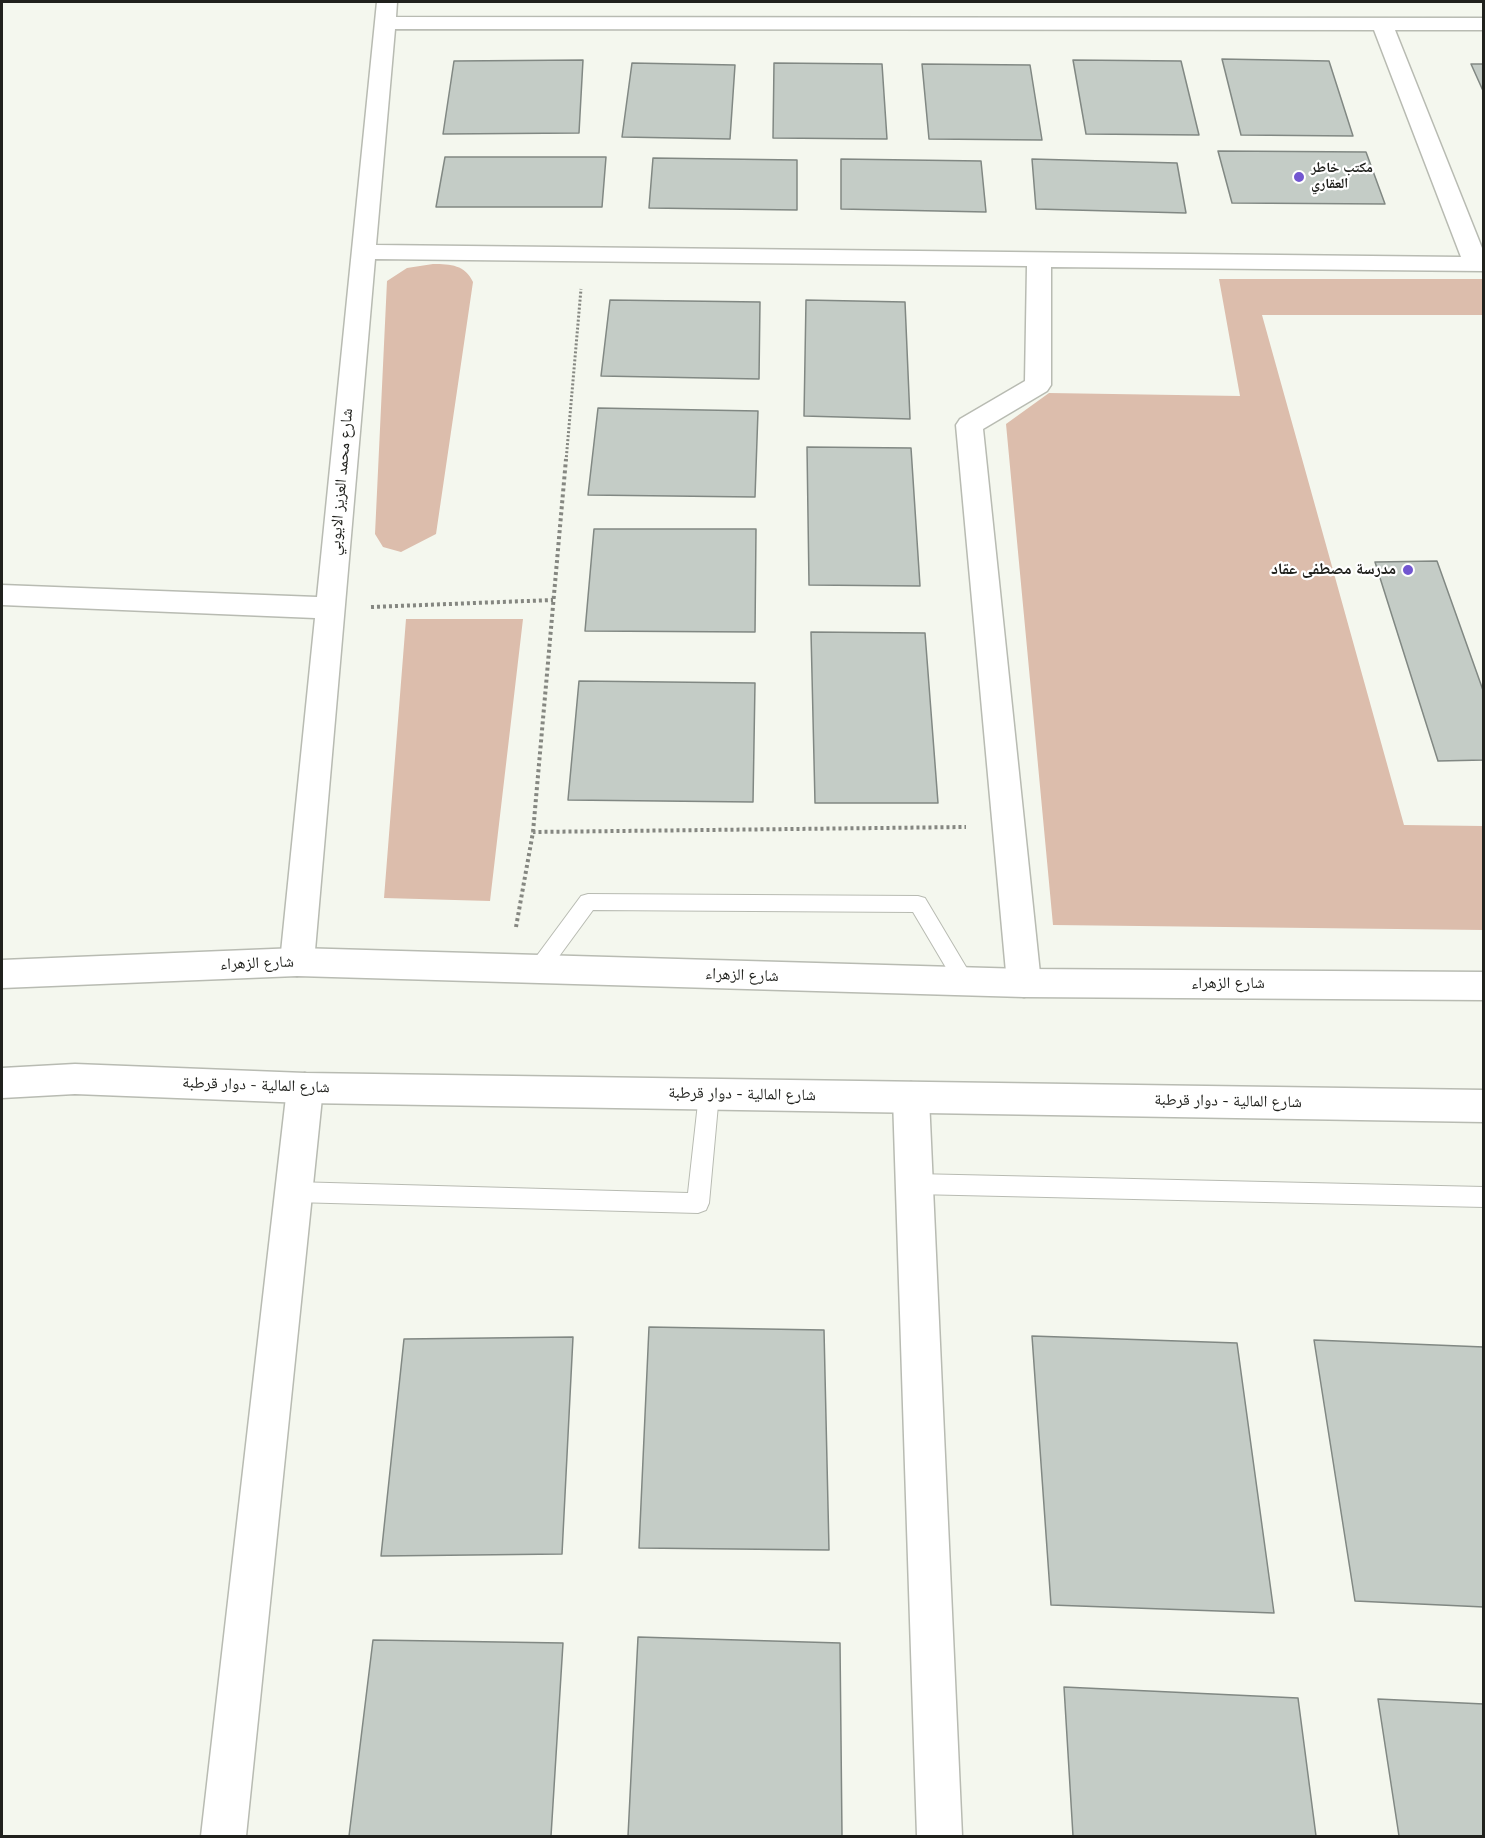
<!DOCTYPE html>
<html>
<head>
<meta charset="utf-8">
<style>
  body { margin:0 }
  #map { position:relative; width:1485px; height:1838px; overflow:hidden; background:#f4f7ee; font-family:"Nunito Sans",sans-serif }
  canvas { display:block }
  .frame { position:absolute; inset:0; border:3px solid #20211d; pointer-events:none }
</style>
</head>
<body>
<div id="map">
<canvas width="1485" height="1838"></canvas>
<div class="frame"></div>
</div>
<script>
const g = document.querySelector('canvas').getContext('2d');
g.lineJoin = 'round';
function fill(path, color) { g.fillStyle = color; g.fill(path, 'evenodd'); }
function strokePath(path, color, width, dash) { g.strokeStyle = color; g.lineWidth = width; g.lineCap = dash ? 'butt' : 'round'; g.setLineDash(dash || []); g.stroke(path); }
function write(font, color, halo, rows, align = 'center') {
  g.font = font + ' "Nunito Sans","Noto Naskh Arabic",sans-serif'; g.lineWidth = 4.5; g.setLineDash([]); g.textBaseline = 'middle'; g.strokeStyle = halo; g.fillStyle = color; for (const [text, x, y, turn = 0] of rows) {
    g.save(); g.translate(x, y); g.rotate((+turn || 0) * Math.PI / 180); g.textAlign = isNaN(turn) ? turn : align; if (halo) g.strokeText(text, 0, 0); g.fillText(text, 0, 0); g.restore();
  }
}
const green = new Path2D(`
  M433,264c18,0 32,1 40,18l-37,252 -35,18 -18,-5 -8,-13 12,-253 20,-13z
  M1219,279h264v36h-221l142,510 79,1v104l-430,-5 -47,-501 43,-31 191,3z
  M406,619h117l-33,282 -106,-3z`);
const building = new Path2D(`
  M1222,59l107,2 24,75 -112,-1z
  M583,60l-4,73 -136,1 11,-73z
  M1073,60l108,1 18,74 -113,-1z
  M632,63l103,2 -5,74 -108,-2z
  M774,63l108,1 5,75 -114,-1z
  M922,64l108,1 12,75 -113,-1z
  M1471,64h13v29z
  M1218,151l148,1 19,52 -153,-1z
  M445,157h161l-4,50h-166z
  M653,158l144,2v50l-148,-2z
  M841,159l140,2 5,51 -145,-3z
  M1032,159l145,4 9,50 -150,-4z
  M610,300l150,2 -1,77 -158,-3z
  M806,300l99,2 5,117 -106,-3z
  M598,408l160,3 -3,86 -167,-2z
  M807,447l104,1 9,138 -111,-1z
  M594,529h162l-1,103 -170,-1z
  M1437,561l47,132v67l-46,1 -63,-199z
  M811,632l114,1 13,170h-123z
  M579,681l176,2 -2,119 -185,-2z
  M649,1327l175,3 5,220 -190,-2z
  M1032,1336l205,7 37,270 -223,-8z
  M573,1337l-11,217 -181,2 23,-217z
  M1314,1340l170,7v260l-129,-6z
  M638,1637l202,6 2,193h-214z
  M373,1640l190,3 -12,193h-202z
  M1064,1687l234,11 18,138h-243z
  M1378,1699l106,5v132h-85z`);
const pathFar1 = new Path2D(`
  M566,461l15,-172`);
const path = new Path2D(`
  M371,607l182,-7
  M533,832l33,-373
  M516,927l17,-95 433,-5`);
const service = new Path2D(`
  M588,894l330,2 7,2 50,84 -3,6 -7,2 -7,-2 -45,-76 -320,-2 -49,67 -7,2 -7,-2 -3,-6 3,-6 51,-69z
  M709,1085l7,3 3,6 -10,109 -3,7 -8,3 -404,-11 -8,-3 -3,-7 3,-7 8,-3 394,11 11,-99 3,-6z
  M915,1174l569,13v20l-569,-13 -8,-3 -3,-7 3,-7z`);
const minor = new Path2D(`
  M377,2h20l-1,15 1088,1v12h-89l89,223v18l-433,-4v118l-4,6 -64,38 58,554 -5,10 -12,4 -12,-4 -5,-10 -51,-558 4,-6 65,-38 2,-115 -652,-7 -61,703 -5,10 -12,4 -12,-4 -5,-10 35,-344 -313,-13v-20l315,12zM395,29l979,1 87,227 -1085,-12z
  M305,1073l12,4 6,11 -77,748h-45l86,-748 6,-11z
  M911,1082l13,5 5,11 33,738h-45l-24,-738 5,-11z`);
const secondary = new Path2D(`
  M297,948l727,21 460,3v28l-460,-3 -727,-21 -295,12v-28z
  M75,1064l230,9 1179,17v32l-1179,-19 -230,-9 -73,4v-30z`);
const markers = [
  [1299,177,6,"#7256d0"],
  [1408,570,6,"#7256d0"]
];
const farPoinames = [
  ["مكتب خاطر",1311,169],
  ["العقاري",1311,185]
];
const streetNames = [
  ["شارع محمد العزيز الايوبي",342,482,-85],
  ["شارع الزهراء",257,964,-2],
  ["شارع الزهراء",742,976,2],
  ["شارع الزهراء",1228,984],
  ["شارع المالية - دوار قرطبة",256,1086,2],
  ["شارع المالية - دوار قرطبة",742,1095,1],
  ["شارع المالية - دوار قرطبة",1228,1102,1]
];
const poiNames = [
  ["مدرسة مصطفى عقاد",1396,570]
];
fill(green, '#dcbdac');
fill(building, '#c4ccc6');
strokePath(building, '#818883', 1.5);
strokePath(service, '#b8bbb2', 2);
strokePath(minor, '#b8bbb2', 3);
strokePath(secondary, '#b8bbb2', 3);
strokePath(pathFar1, '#858781', 3, [2, 2]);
strokePath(path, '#858781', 4, [3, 3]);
fill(service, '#fff');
fill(minor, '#fff');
fill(secondary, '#fff');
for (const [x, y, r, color] of markers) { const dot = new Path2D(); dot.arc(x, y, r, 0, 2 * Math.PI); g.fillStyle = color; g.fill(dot); strokePath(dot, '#fff', 2); }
write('bold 14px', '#20211d', '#fff', farPoinames, 'left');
write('16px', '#20211d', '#fff', streetNames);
write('bold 16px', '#20211d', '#fff', poiNames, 'right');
</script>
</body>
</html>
